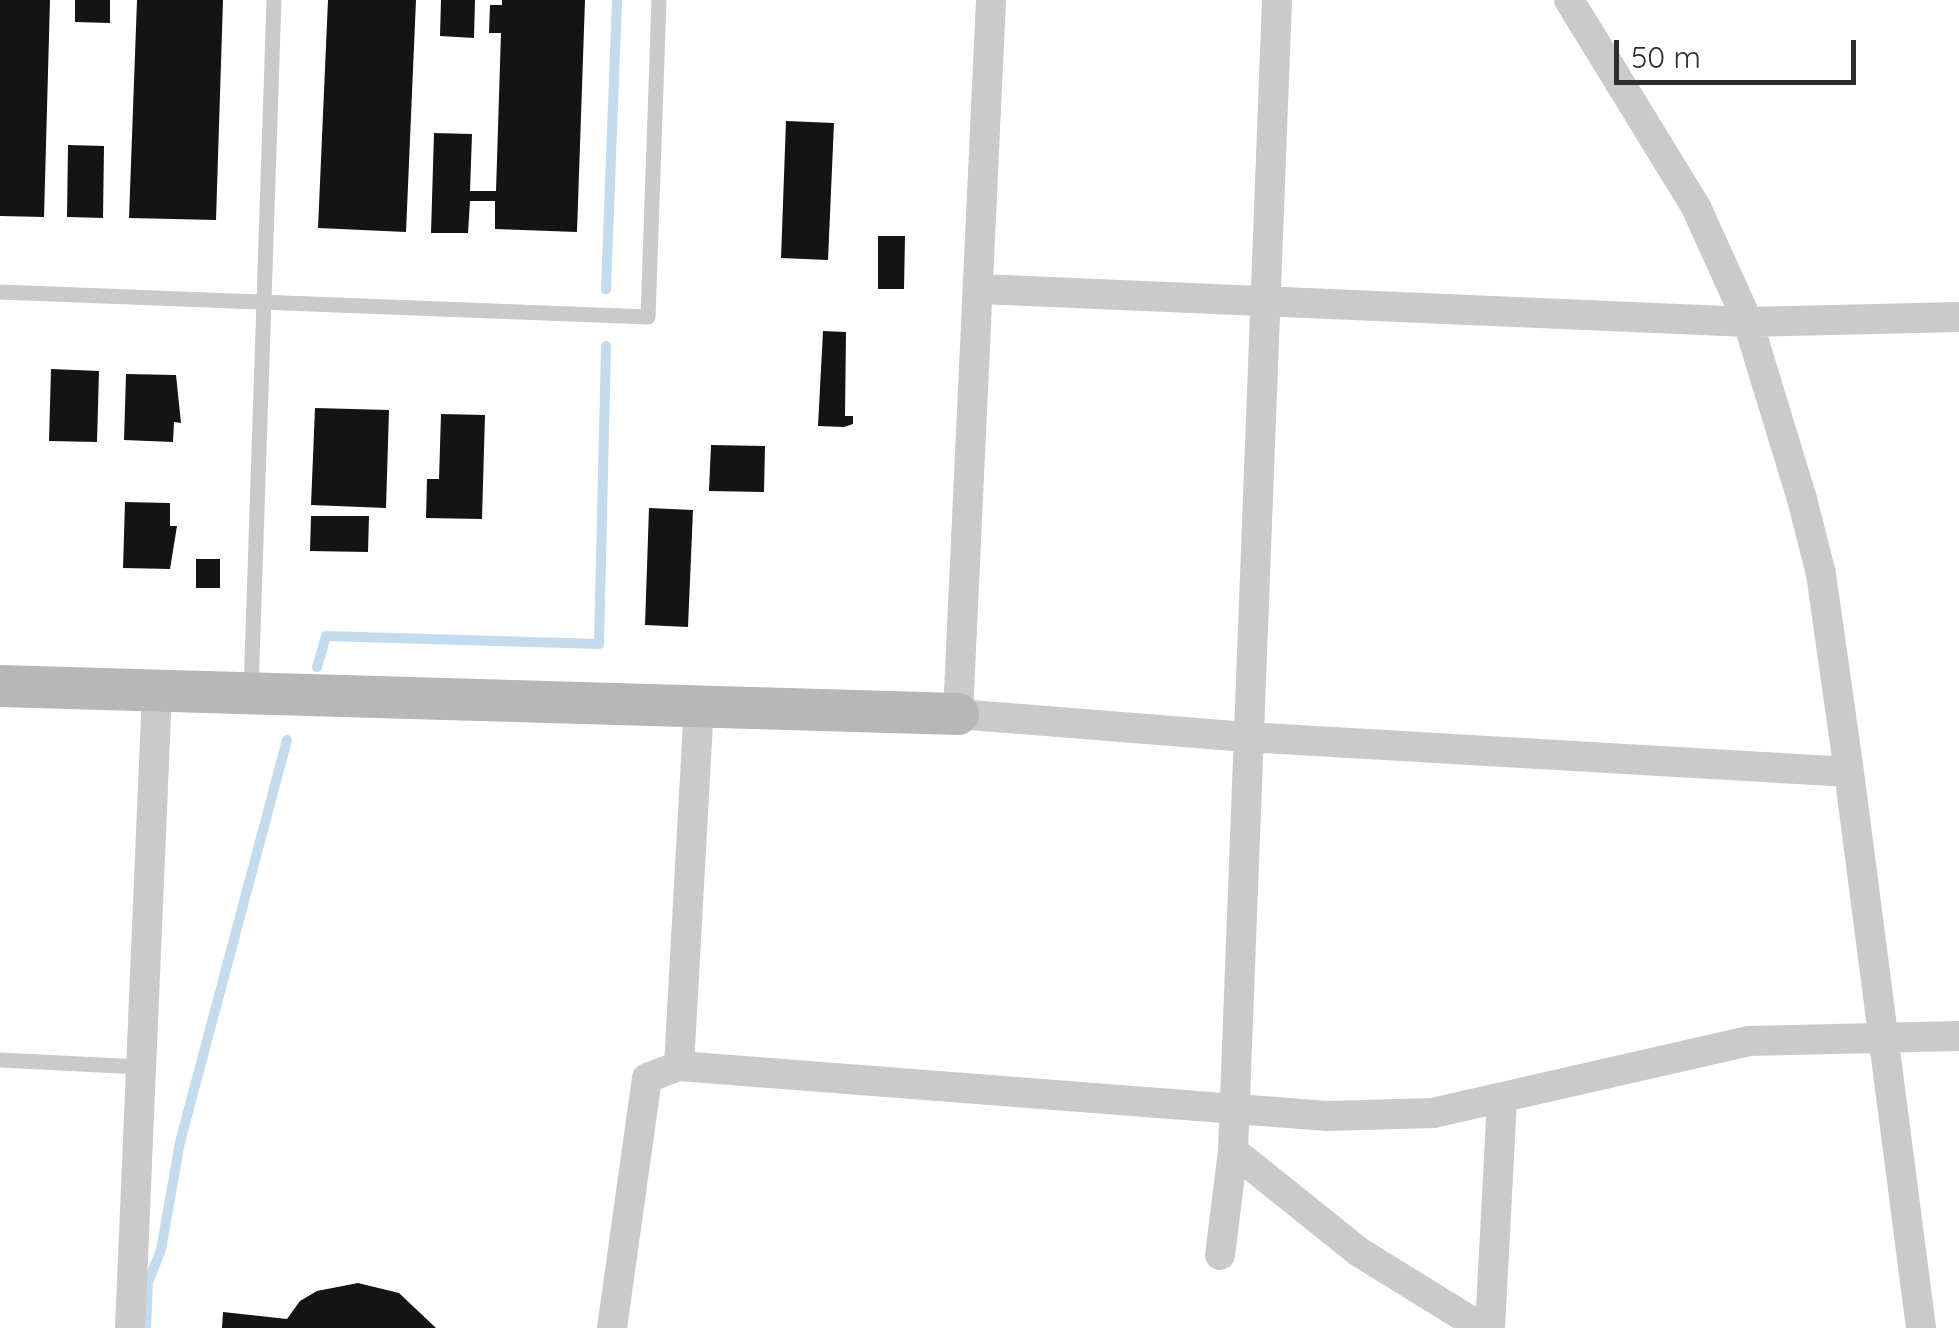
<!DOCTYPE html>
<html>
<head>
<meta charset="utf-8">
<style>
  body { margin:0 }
  #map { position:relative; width:1959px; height:1328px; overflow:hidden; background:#fff; font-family:Quicksand,sans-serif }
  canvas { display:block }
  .scale { position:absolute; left:1614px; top:40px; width:242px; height:45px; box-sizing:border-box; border:5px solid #2d2d2d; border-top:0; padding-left:12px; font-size:30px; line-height:35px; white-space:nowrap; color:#2d2d2d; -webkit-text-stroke:8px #fff; paint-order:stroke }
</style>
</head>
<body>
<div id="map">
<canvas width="1959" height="1328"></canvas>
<div class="scale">50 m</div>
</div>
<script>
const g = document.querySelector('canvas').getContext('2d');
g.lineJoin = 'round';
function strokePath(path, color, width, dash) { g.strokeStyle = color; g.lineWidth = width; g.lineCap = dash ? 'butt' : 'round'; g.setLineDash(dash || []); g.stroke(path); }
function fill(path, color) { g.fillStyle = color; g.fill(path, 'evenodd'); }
const stream = new Path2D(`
  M606,289l11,-289
  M317,667l9,-31 273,8 7,-298
  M146,1328l2,-46 13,-32 19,-108 107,-402`);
const building = new Path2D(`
  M0,0h50l-6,217 -44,-1z
  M75,0h35v23l-35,-1z
  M137,0h86l-7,220 -87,-2z
  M328,0h88l-10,232 -88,-4z
  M441,0h34l-1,38 -34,-2z
  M502,0h83l-8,232 -82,-3v-28h-25l-2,32h-37l3,-100 38,1 -2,57h26l5,-158h-12l1,-28h12z
  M786,121l48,2 -6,137 -47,-2z
  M68,145l36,1 -1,72 -36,-1z
  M878,236h27l-1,53h-26z
  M823,331l23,1 -1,84h8v8l-9,3 -26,-1z
  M51,369l48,2 -2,71 -48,-1z
  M126,374l50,1 5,48 -7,-1 -1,20 -49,-2z
  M315,408l74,2 -3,98 -75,-3z
  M441,414l44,1 -3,104 -56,-1 1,-39h12z
  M711,445l54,1 -1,46 -55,-1z
  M125,502l45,1v23h7l-7,43 -47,-1z
  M649,508l44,2 -5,117 -43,-2z
  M311,516h58l-1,36 -58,-1z
  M196,559h24v29h-24z
  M358,1283l41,10 37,35h-214l1,-16 64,7 13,-18 17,-10z`);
const lane = new Path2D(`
  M0,292l648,25 11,-317
  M251,691l23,-691
  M0,1060l140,7`);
const street = new Path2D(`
  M991,0l-33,714 289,23 602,35
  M1569,0l127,207 52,115 54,177 19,75 28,198 72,556
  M981,289l767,33 211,-5
  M679,1066l20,-362
  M1233,1151l126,101 123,76
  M1220,1255l13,-104 44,-1151
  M130,1328l27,-636
  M612,1328l35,-250 32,-12 648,50 106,-3 316,-72 210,-5
  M1490,1328l12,-228`);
const secondary = new Path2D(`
  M0,686l958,28`);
strokePath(stream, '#c4daed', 10);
fill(building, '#141414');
strokePath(lane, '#cacaca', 15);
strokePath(street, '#cacaca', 30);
strokePath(secondary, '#b7b7b7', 42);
</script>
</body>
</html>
